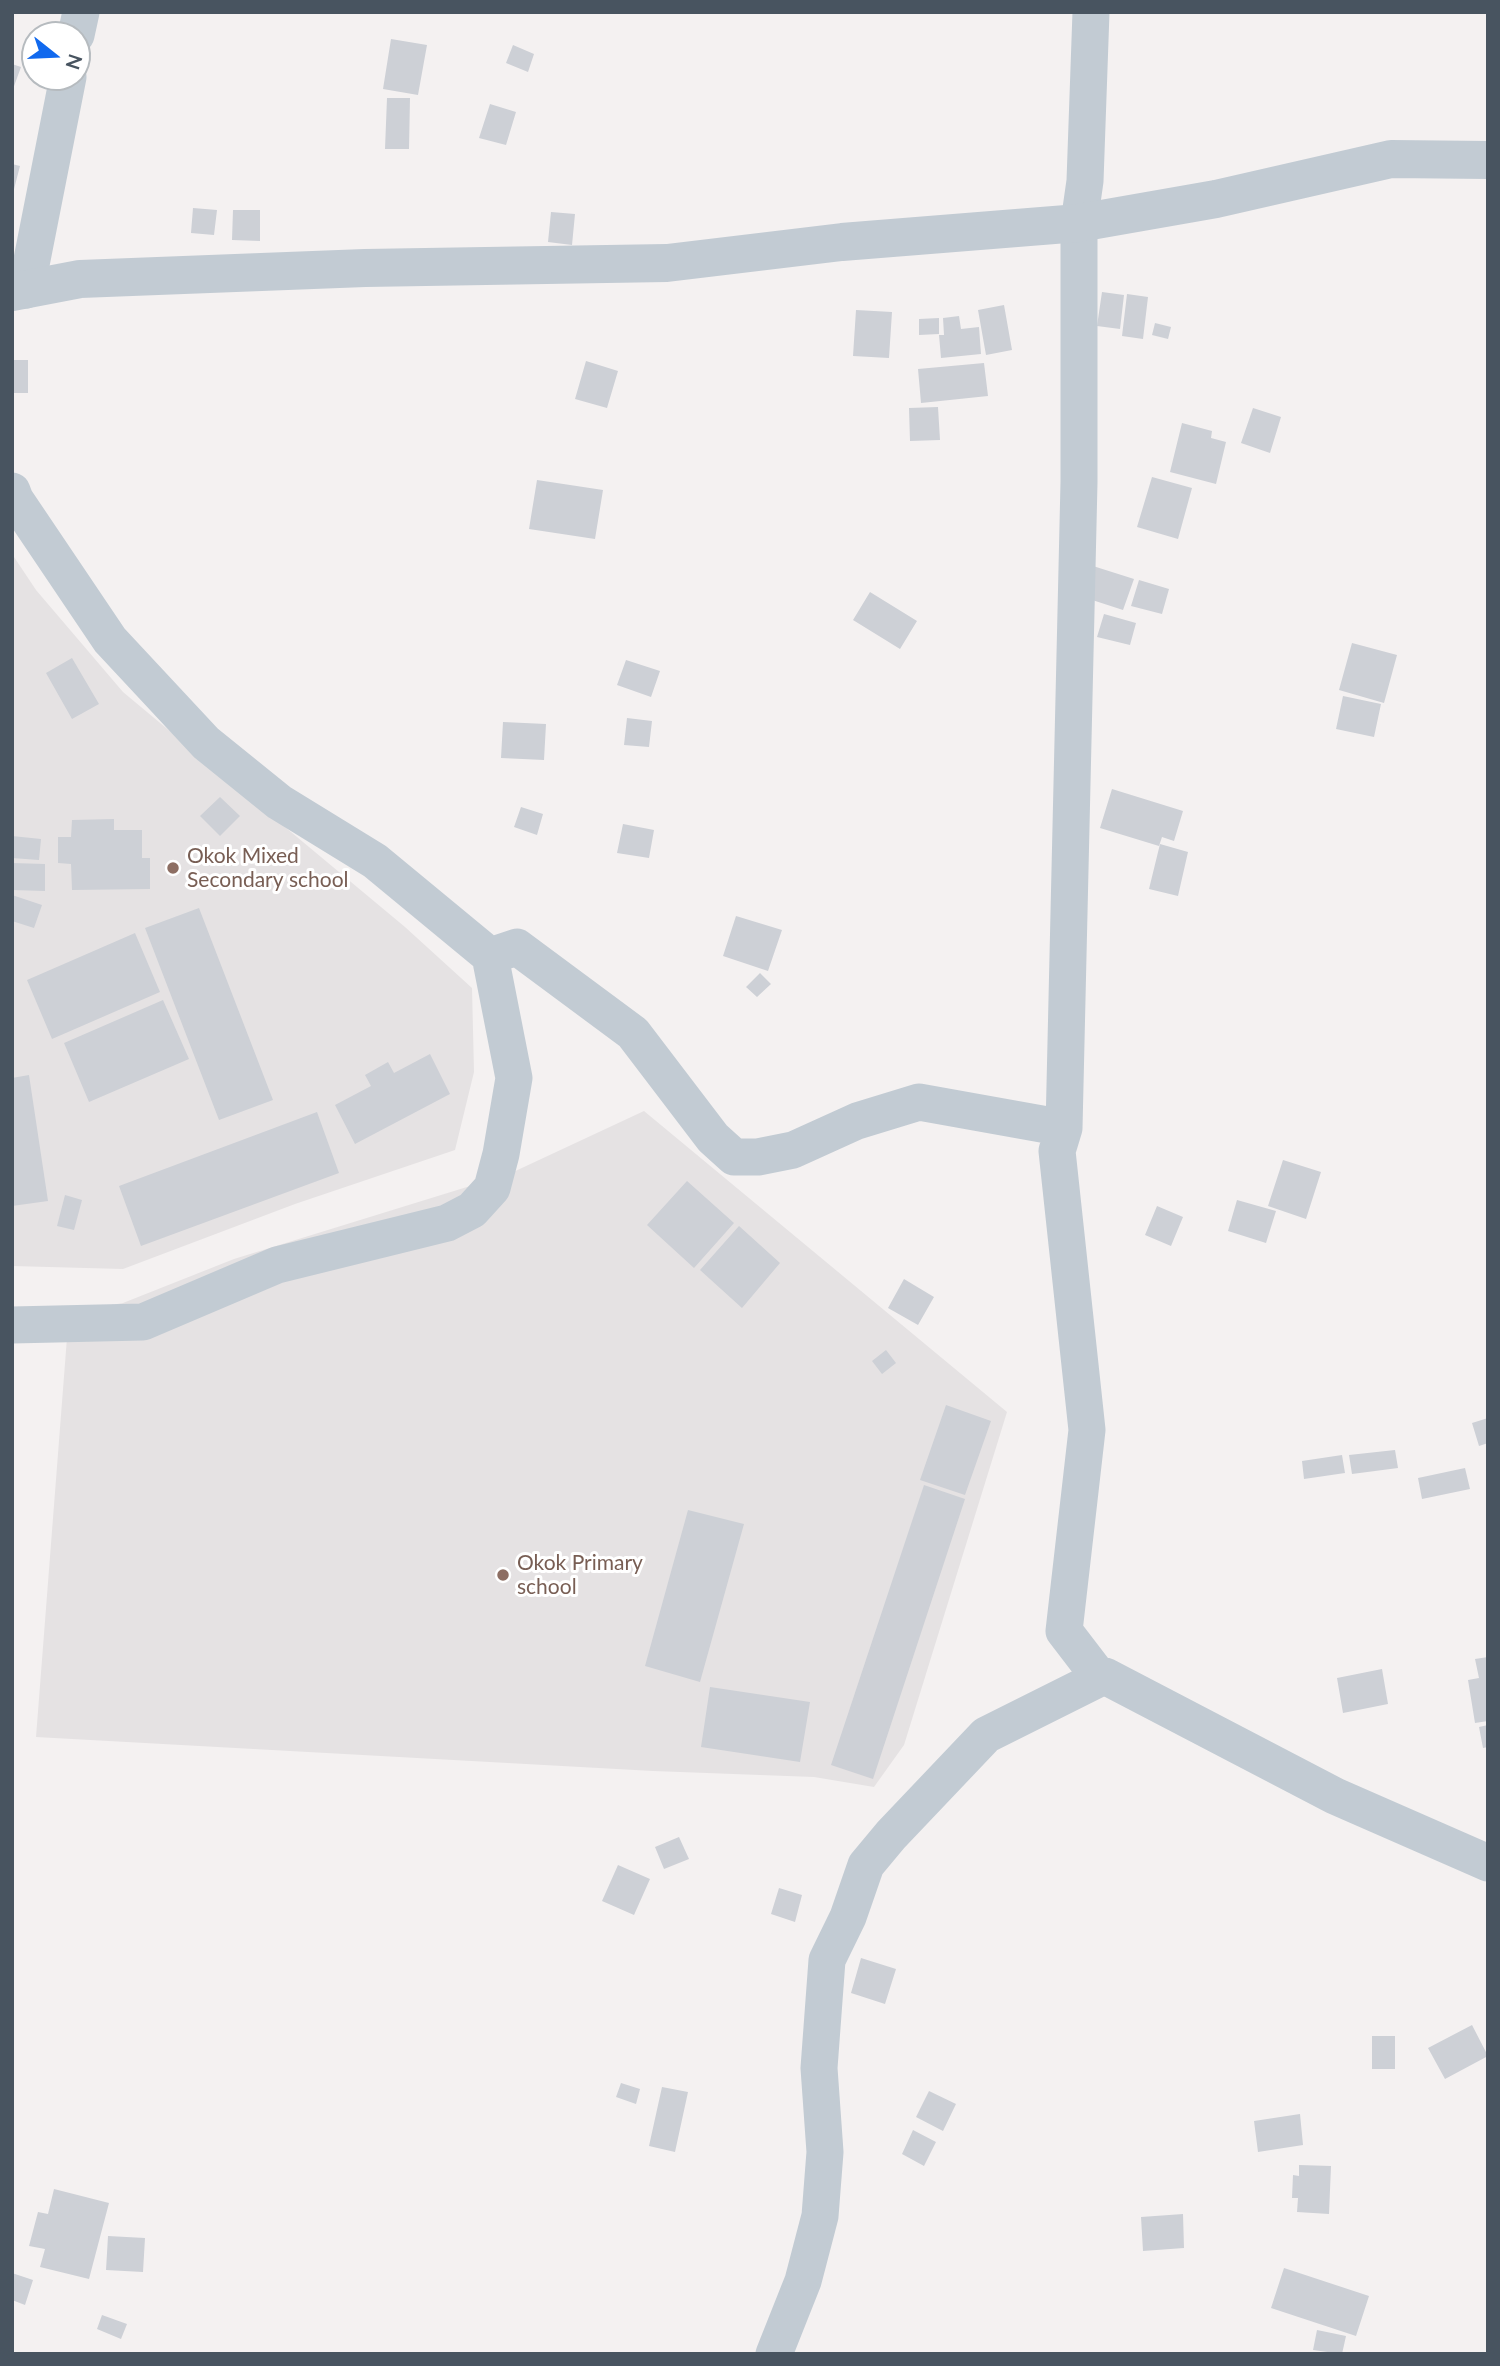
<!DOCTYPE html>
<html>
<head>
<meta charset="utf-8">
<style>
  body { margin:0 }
  #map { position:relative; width:1500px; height:2366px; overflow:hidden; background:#f4f1f1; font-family:Lato,sans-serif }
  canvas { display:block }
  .frame { position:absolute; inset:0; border:14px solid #485460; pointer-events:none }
  .north { position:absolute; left:21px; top:21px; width:70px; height:70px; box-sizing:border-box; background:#fff; border:2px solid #b6bbbf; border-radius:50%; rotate:108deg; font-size:19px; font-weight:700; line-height:28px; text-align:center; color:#485460 }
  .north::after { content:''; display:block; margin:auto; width:24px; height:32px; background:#1169ee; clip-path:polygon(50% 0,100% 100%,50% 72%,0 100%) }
</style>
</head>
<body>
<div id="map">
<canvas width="1500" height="2366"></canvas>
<div class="frame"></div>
<div class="north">N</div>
</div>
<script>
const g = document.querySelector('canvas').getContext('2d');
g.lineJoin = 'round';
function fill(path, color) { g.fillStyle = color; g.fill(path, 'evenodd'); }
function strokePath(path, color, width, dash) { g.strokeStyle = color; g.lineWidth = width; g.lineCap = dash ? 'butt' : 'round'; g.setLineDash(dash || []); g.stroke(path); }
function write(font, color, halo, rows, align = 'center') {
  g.font = font + ' Lato,sans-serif'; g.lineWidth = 6; g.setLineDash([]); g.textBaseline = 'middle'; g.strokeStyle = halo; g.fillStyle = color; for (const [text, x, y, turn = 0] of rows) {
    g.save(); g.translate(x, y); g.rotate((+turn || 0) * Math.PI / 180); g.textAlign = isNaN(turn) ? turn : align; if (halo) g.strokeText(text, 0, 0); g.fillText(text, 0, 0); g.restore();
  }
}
const education = new Path2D(`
  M12,554l24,36 87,102 282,235 67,61 2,84 -19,78 -160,54 -172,65 -111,-3z
  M644,1111l363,301 -103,333 -30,42 -60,-10 -161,-6 -617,-34 33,-425 54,-9 111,-44 275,-85z`);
const building = new Path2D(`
  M391,39l36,6 -9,50 -35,-6z
  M513,45l21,9 -6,18 -22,-9z
  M12,64l9,3 -8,22h-1z
  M387,98h23l-1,51h-24z
  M490,104l26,8 -10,33 -27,-7z
  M12,164l8,2 -7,27h-1z
  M193,208l24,2 -3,25 -23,-2z
  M233,210h27v31l-28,-1z
  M551,212l24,2 -3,31 -24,-3z
  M1102,292l22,3 -4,34 -23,-3z
  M1127,294l21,3 -5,42 -21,-3z
  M1004,305l8,45 -26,5 -8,-45z
  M856,310l36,2 -3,46 -36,-2z
  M959,316l2,13 18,-2 2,27 -40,4 -2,-23h5l-1,-17z
  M939,318v16l-20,1v-16z
  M1155,323l16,4 -3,12 -16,-4z
  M12,360h16v33h-16z
  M586,361l32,10 -11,37 -32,-9z
  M984,363l4,33 -67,7 -3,-34z
  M938,407l2,33 -30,1 -1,-33z
  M1253,408l28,9 -11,36 -29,-10z
  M1182,423l30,8 -1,7 15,4 -10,42 -46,-12z
  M1152,477l40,11 -14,51 -41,-12z
  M537,480l66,10 -8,49 -66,-10z
  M1093,566l41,13 -11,31 -40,-13z
  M1139,580l30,9 -7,25 -31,-8z
  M870,592l47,29 -17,28 -47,-29z
  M1104,614l32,9 -6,22 -33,-8z
  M1352,643l45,12 -13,48 -45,-13z
  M72,658l27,46 -27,15 -26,-46z
  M626,660l34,11 -9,26 -34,-12z
  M1343,696l38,8 -7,33 -38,-8z
  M627,718l25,3 -3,26 -25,-2z
  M503,722l43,2 -2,36 -43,-2z
  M1112,789l71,22 -9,30 -12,-4 -3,9 -59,-18z
  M220,797l20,19 -20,20 -20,-20z
  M521,807l22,7 -6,21 -23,-8z
  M114,819v11h28v28h8v31l-78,1 -1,-26 -13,-1v-26h13l1,-17z
  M623,824l31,6 -5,28 -32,-5z
  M12,836l29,3 -2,21 -27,-2z
  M1160,844l28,8 -10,44 -29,-7z
  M12,863l33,1v27l-33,-1z
  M12,895l30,10 -8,23 -22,-7z
  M199,908l74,192 -54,20 -74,-192z
  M736,916l46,14 -14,41 -45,-15z
  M135,933l25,59 -108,47 -25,-59z
  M760,973l11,11 -14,13 -11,-10z
  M163,1000l26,59 -100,43 -25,-59z
  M430,1054l20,40 -95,50 -20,-39 36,-19 -6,-11 23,-13 6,11z
  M29,1075l19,126 -36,5v-128z
  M317,1112l22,61 -198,73 -22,-60z
  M1283,1160l38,12 -15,47 -38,-13z
  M687,1181l47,42 -40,45 -47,-43z
  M65,1195l17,5 -8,30 -17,-4z
  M1237,1200l39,11 -10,32 -38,-12z
  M1157,1206l26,11 -12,29 -26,-11z
  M739,1226l41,37 -38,45 -42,-38z
  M904,1279l30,18 -16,28 -30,-17z
  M886,1350l10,13 -14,11 -10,-13z
  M946,1405l45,16 -26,74 -45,-15z
  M1488,1418v25l-9,3 -7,-23z
  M1395,1450l3,18 -46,6 -3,-19z
  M1342,1455l3,18 -41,6 -2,-18z
  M1465,1468l5,21 -48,10 -4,-21z
  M924,1485l41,14 -92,280 -42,-14z
  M688,1510l56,14 -44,158 -55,-16z
  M1488,1657v64l-13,2 -7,-43 11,-2 -4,-19z
  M1382,1669l6,35 -45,9 -6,-35z
  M710,1687l100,15 -10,60 -99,-15z
  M1488,1725v22l-5,1 -4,-21z
  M679,1837l10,22 -25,10 -9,-22z
  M618,1865l32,14 -16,36 -32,-14z
  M779,1888l23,7 -7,27 -24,-8z
  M861,1958l35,11 -11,35 -34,-11z
  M1472,2025l16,31 -43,23 -17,-31z
  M1372,2036h23v33h-23z
  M621,2083l19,6 -4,15 -20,-7z
  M662,2087l26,5 -13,60 -26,-6z
  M929,2091l27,13 -13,27 -27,-14z
  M1300,2114l3,31 -45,7 -4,-31z
  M913,2130l23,12 -12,24 -22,-12z
  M1299,2165l32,1 -2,48 -32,-2 1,-14h-6l1,-23 6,1z
  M54,2189l55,14 -20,76 -49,-12 5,-18 -16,-3 9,-34 10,2z
  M1183,2214l1,34 -41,3 -2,-34z
  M108,2236l37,2 -2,34 -37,-2z
  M1284,2268l85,28 -13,40 -85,-28z
  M12,2273l21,7 -8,25 -13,-5z
  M102,2315l25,9 -6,15 -24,-10z
  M1317,2330l29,6 -4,18 -29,-4z`);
const minor = new Path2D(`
  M1091,12l-6,169 -6,42v259l-15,646 -7,23 30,279 -23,201 36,47 5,-2 230,120 153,67
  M76,35l5,-23
  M26,290l42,-213
  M12,491l3,8 95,141 96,103 73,59 96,59 115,95 27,-9 116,86 80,105 21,19h24l35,-7 64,-29 62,-19 145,26
  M12,1325l131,-3 134,-57 170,-42 25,-13 20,-22 9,-34 13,-76 -24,-122
  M774,2354l29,-73 17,-65 5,-64 -6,-84 8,-108 21,-43 18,-52 25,-30 95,-100 114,-57`);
const tertiary = new Path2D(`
  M12,292l68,-13 285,-11 302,-5 175,-21 237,-19 137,-24 175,-40 97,1`);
const markers = [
  [173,868,7,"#8d6e63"],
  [503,1575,7,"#8d6e63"]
];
const educationNames = [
  ["Okok Mixed",187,856],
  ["Secondary school",187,880],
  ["Okok Primary",517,1563],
  ["school",517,1587]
];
fill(education, '#e5e2e3');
fill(building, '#cdd0d6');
strokePath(minor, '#c2cbd3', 37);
strokePath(tertiary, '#c2cbd3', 38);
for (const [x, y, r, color] of markers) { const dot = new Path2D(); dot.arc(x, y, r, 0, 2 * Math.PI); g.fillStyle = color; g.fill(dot); strokePath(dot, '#fff', 2.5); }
write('21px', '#785e54', '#fff', educationNames, 'left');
</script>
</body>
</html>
